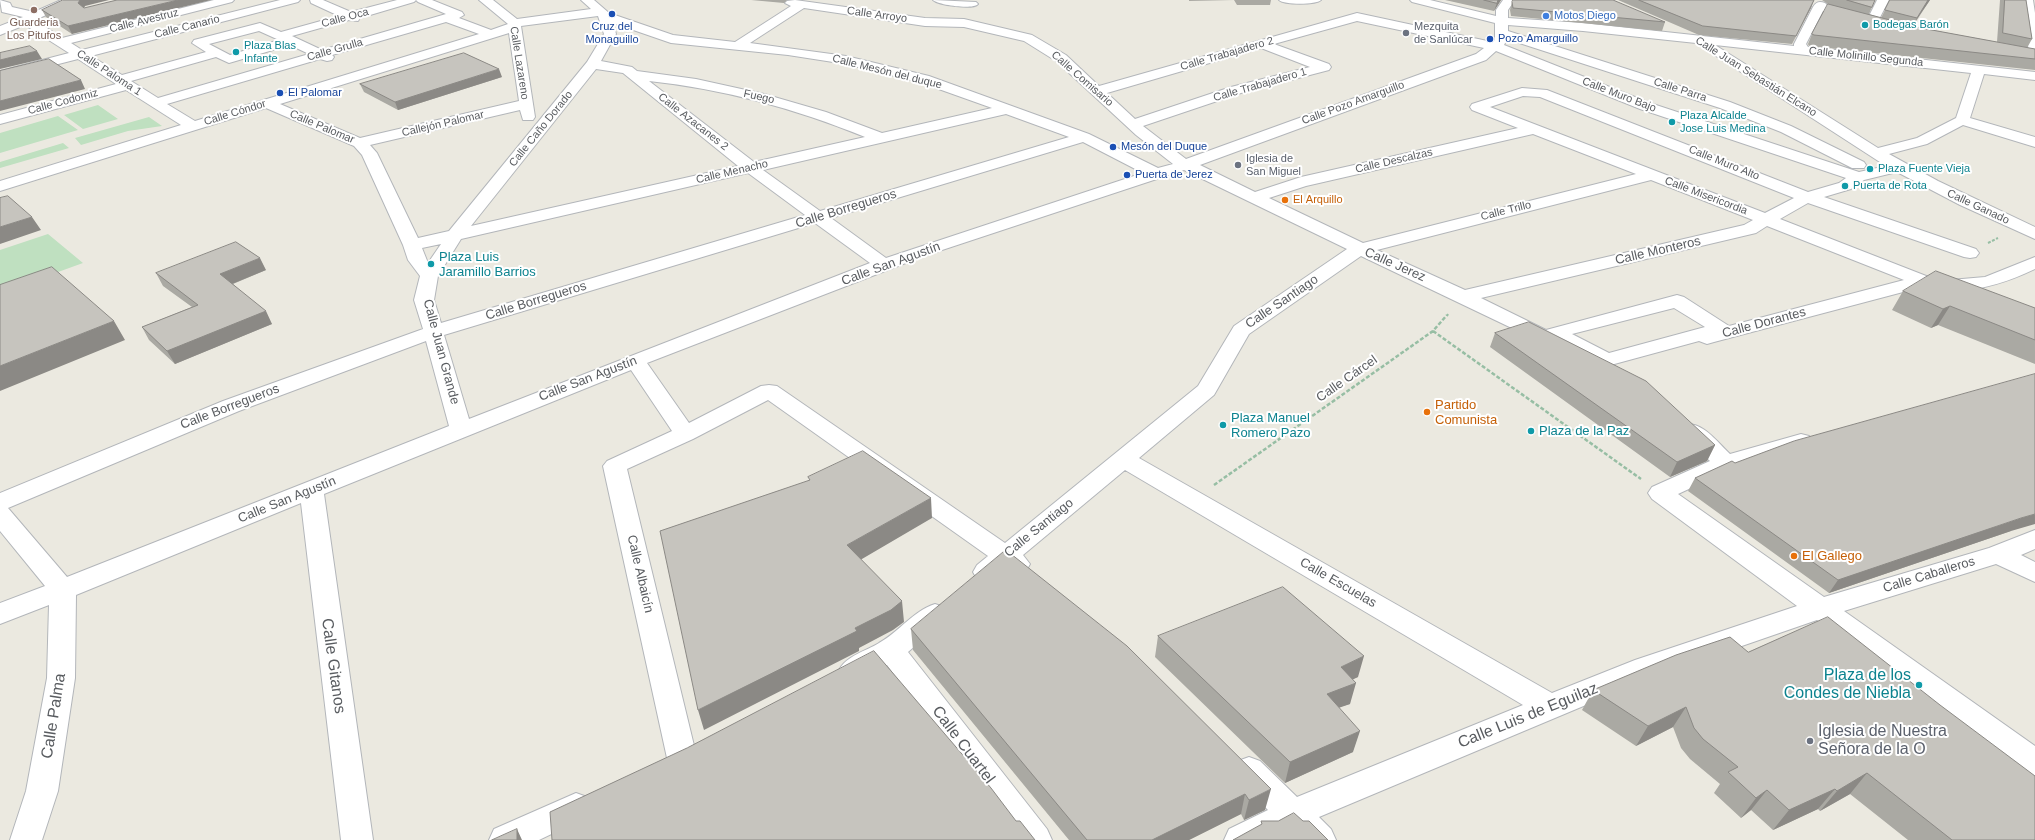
<!DOCTYPE html>
<html>
<head>
<meta charset="utf-8">
<style>
  body { margin:0 }
  canvas { display:block; background:#ebe9e0 }
</style>
</head>
<body>
<canvas width="2035" height="840"></canvas>
<script>
const g = document.querySelector('canvas').getContext('2d');
g.lineJoin = 'round';
function fill(path, color) { g.fillStyle = color; g.fill(path, 'evenodd'); }
function strokePath(path, color, width, dash) { g.strokeStyle = color; g.lineWidth = width; g.lineCap = dash ? 'butt' : 'round'; g.setLineDash(dash || []); g.stroke(path); }
function write(font, color, halo, rows, align = 'center') {
  g.font = font + ' Helvetica,sans-serif'; g.lineWidth = 4; g.setLineDash([]); g.textBaseline = 'middle'; g.strokeStyle = halo; g.fillStyle = color; for (const [text, x, y, turn = 0] of rows) {
    g.save(); g.translate(x, y); g.rotate((+turn || 0) * Math.PI / 180); g.textAlign = isNaN(turn) ? turn : align; if (halo) g.strokeText(text, 0, 0); g.fillText(text, 0, 0); g.restore();
  }
}
const green = new Path2D(`
  M98,105l20,14 -35,10 -19,-14z
  M58,116l20,14 -78,23v-20z
  M149,117l13,9 -34,5 -47,14 -6,-7z
  M63,143l6,5 -69,20v-6z
  M48,234l35,29 -83,30v-43z`);
const pathFar1 = new Path2D(`
  M1988,243l10,-5
  M1447,316l1,-2`);
const path = new Path2D(`
  M1433,331l208,148
  M1214,485l219,-154 14,-16`);
const minor = new Path2D(`
  M0,0l10,3 2,4 22,5 27,-12h16l-2,2 -40,18 27,18 152,-38h20l-2,2 -161,41 11,7 198,-50h20l-2,2 -207,54 31,19 84,-23 -14,-9 2,-3 66,-17 21,9 58,-16 -28,-13 -1,-3h13l28,12 46,-12h19l-2,2 -54,16 -2,3 -9,-1 -57,16 30,14 124,-36 -28,-12 -2,-2h16l30,12 2,3 -5,3 32,12 17,-6 -29,-24h14l24,19 74,-10 -10,-9h13l15,13 64,22 62,7 56,-36 -6,-3 2,-2 8,-1 130,18 39,1 68,16 34,20 33,31 258,-73 135,29 3,-2v-17l-83,-21 -2,-2h20l66,16v-6l7,-10h12l-7,10v8l75,5 211,23v-2l19,-37c3,-5 6,-6 12,-4l2,2 32,8 2,3 -6,4 -32,-9 -17,33 2,3 227,25v8l-51,-6 -14,44 65,19v10l-72,-22 -36,19 -38,10 49,27 97,46v12l-75,-34 -63,-33 -33,8 -13,9 -27,8 152,52 3,4 -3,4 -6,1 -6,-1 -156,-54 -28,16 159,62 46,-4 50,-20v12c-25,12 -49,20 -77,22l-2,4 -7,2 -27,-10 -208,55 -7,2 -8,-3 -92,25 -7,-2 -44,-22 -8,2 -7,-2 -180,-86 -112,78 -35,61 -75,63 413,235 83,-33 162,-54 -145,-107 -4,-6 4,-6 58,-26 -27,-26 -3,-5 3,-5c19,-5 34,17 47,29l71,-20 8,2 3,5 -3,5 -75,22 -56,26 146,103 165,-49 46,-18v19l-14,6 14,7v20l-39,-18 -152,47 191,135v30l-11,-4 -207,-152 -162,56 -336,141 12,12 5,11h-38l-9,-9 -17,9h-48l5,-11 39,-19 -30,-31 -4,-9 4,-9 11,-4 11,4 37,36 226,-92 -398,-235 -102,85 7,9 -4,7 -9,2 -11,-4c-10,9 -16,14 -29,10l-4,-7 4,-7 11,-9 -220,-156 -75,39 -66,30 70,289 -4,9 -11,4 -11,-4 -4,-9 -64,-292 4,-5 65,-30 -41,-61 -307,124 49,346h-32l-40,-337 -225,92 -1,83 -17,113 -16,49h-32l16,-49 21,-113 2,-73 -49,19v-21l45,-17 -45,-55v-38l223,-92 200,-72 -9,-29 6,-24 -12,-16 -5,-15 -41,-90 -8,-9 -88,-38 -266,83v-10l181,-56 -55,-35 -126,34v-9l116,-31 -38,-25 -78,20v-8l69,-18 -44,-28 -25,10v-9l23,-9 -21,-5zM804,8l121,18 39,1 60,14 32,20 80,74 37,29 -15,4 -69,-34 -160,-58 -83,-20 -96,-13zM598,16l6,18 -17,28 -138,169 -31,7 -41,-85 -7,-8 150,-35 3,10h10l2,-3 -14,-91zM1357,21l127,27 -8,6 -290,105 -43,-33 98,-33 88,-23 2,-3 -2,-3 -55,-20zM446,22l33,12 -284,87 -28,-17 153,-45 7,2 5,-1 2,-3 -2,-2zM613,23l58,20 117,12 58,9 73,18 73,26 -110,25 -56,-21 -62,-18 -68,-15 -59,-8 -5,-4 -31,-6 15,-27zM1508,25l75,6 113,12 190,123 -27,6 -209,-69 -146,-58 3,-6 213,69 61,24 71,36h12l2,-3 -2,-3 -73,-36 -61,-24 -222,-71zM259,31l20,9 -49,15 -21,-11zM509,33l10,68 -159,37 -80,-34zM290,45l19,9 -151,44 -27,-17 85,-24 13,6zM1715,45l256,28 -15,45 -39,20 -39,10zM1261,48l49,19 -79,20 -96,32 -28,-26zM1496,51l144,58 206,69 -7,5 -31,9 -261,-102 -25,-2 -50,16 -2,3 2,3 46,18 -217,49 -46,15 -55,-27 286,-105zM596,69l27,4 115,93 -267,60zM649,81c75,8 147,28 216,56l-111,25zM1523,96l17,1 254,101 -29,15 -275,-106zM1006,114l63,23 -249,74 -57,-41zM1533,134l103,40 -273,69 -94,-45 37,-12zM1083,142l60,31 -257,85 -55,-40zM1184,170l163,79 -113,77 -36,60 -193,157 -228,-157 -8,-1 -8,1 -72,37 -42,-60 277,-107zM748,173l57,42 -364,108 -7,-23 4,-24 23,-37zM1651,180l102,40 -9,5 -279,65 -88,-40zM815,223l55,40 -401,156 -25,-84zM1767,226l137,54 -175,46 -45,-29 -7,-2 -131,35 -65,-32 275,-65zM441,244l-13,19 -6,-15zM1674,308l31,19 -96,26 -37,-19zM426,341l23,85 -382,151 -59,-69 231,-97z
  M933,0l43,2 2,2c-5,6 -40,1 -45,-4z
  M1279,0h42c-5,5 -37,5 -42,0z
  M1877,0h12l-12,23h-8l-2,-3z
  M2021,0h12l2,13v43l-6,-4z
  M935,604l9,3 4,7 -4,7 -36,31 139,177 5,11h-35l-130,-175 -34,16 -10,-3 -4,-8c7,-14 27,-19 40,-27 20,-11 34,-32 56,-39z
  M576,793l11,4 5,10 -5,10 -48,23h-50l5,-11z`);
const wall = new Path2D(`
  M751,0h36l-3,3z
  M1189,0h82l-1,5h-33l-3,-5 -45,1z
  M1445,0h56l-7,11z
  M1618,0h196l-22,44 -93,-9z
  M1822,0h53l-6,14 12,4 9,-18h40l-17,26 8,2 76,14 3,-42h26l6,39 -5,9 8,1v21l-226,-24 -1,-2 4,-10 19,-29 -3,-1z
  M1512,2l153,20 -3,9 -151,-15 -1,-6z
  M85,6l-13,28 -26,-17 -4,-7z
  M502,77l-104,33 -34,-18 -4,-8z
  M266,270l-33,14 39,40 -97,40 -26,-24 -7,-13 50,-20 -29,-21 -7,-13z
  M1903,291l132,17v56l-97,-39 -7,3 -39,-18z
  M1495,333l220,112 -8,16 -37,16 -180,-130z
  M1735,463l276,68 -182,62 -141,-102 7,-13z
  M1006,550l259,260 -21,10 -3,-6 -52,26h-120l-156,-190 -2,-21z
  M1158,636l200,41 -6,2 -2,25 -11,3 14,45 -68,31 -130,-126z
  M1748,652l287,188h-127l-58,-46 -30,17 -2,-2 -45,21 -22,-20 -10,8 -27,-25 6,-9 -30,-25 -9,-11 -8,-21 -37,19 -54,-36 11,-20z`);
const shadedWall = new Path2D(`
  M80,0h29l-24,6 -3,4 -4,-7z
  M178,0h33l-139,34 -4,-8z
  M1498,0h3l-7,11 3,-8z
  M1814,0l-3,8 -19,36z
  M1928,0h2l-18,26 5,-8z
  M37,51l5,8 -42,10v-9z
  M499,69l3,8 -104,33 -3,-8z
  M81,80l4,9 -85,22v-10z
  M32,217l9,13 -41,14v-17z
  M260,258l6,12 -39,16 -7,-12z
  M1950,306l-12,19 -7,3 12,-19z
  M266,311l6,13 -97,40 -8,-13z
  M114,321l11,19 -125,51v-25z
  M1715,445l-8,16 -37,16 7,-15z
  M931,498l1,20 -82,48 -3,-21z
  M2035,514v10l-24,7 -182,62 9,-13 183,-62z
  M902,601l2,21 -11,8 -34,18v3l-155,79 -6,-20 157,-82z
  M1364,656l-6,21 -23,11 6,-21z
  M1356,683l-6,21 -29,10 6,-20z
  M1686,707l-13,20 -37,19 12,-20z
  M1360,731l-7,21 -68,31 5,-21z
  M1867,773l-17,21 -30,17 17,-20z
  M1271,789l-6,21 -21,10 5,-20z
  M1835,789l-17,20 -45,21 16,-20z
  M1767,790l-16,20 -10,8 15,-20z
  M1245,794l-4,20 -52,26h-37z
  M517,829l5,11h-5z`);
const building = new Path2D(`
  M63,0h17l-2,3 6,5 33,-8h61l-110,26 -26,-16z
  M1484,0h14l-1,3z
  M1513,0h100l52,22 -152,-14 -1,-6z
  M1639,0h175l-18,36 -93,-10z
  M1847,0h28l-3,7z
  M1890,0h38l-11,18 -32,-8z
  M2005,0h21l6,39 -29,-6z
  M1828,4l93,24 114,21v10l-221,-24 -2,-1z
  M30,46l7,5 -37,9v-7z
  M464,53l35,16 -104,33 -35,-18z
  M49,59l32,21 -81,21v-30z
  M8,196l24,21 -32,10v-29z
  M236,242l24,16 -40,16 46,37 -99,40 -25,-24 56,-22 -42,-32z
  M52,267l62,54 -114,45v-81z
  M1936,271l99,37v32l-85,-34 -7,3 -40,-18z
  M1529,322l117,59 69,64 -38,17 -182,-129z
  M2035,374v140l-14,4 -183,62 -143,-102 37,-17 3,2 59,-22z
  M863,451l68,47 -84,47 55,56 -11,9 -36,18 2,3 -159,79 -38,-179 150,-51 -2,-3z
  M1006,550l121,96 144,143 -22,11 -4,-6 -93,46h-65l-176,-211z
  M1283,587l81,69 -23,11 15,16 -29,11 33,37 -70,31 -132,-126z
  M1828,617l112,88 95,71v64h-83l-85,-67 -30,18 -2,-2 -46,21 -22,-20 -11,8 -28,-26 10,-5 -35,-28 -9,-11 -8,-21 -38,19 -55,-36 83,-35 54,-18 18,15z
  M874,651l117,137 25,33h4l15,19h-483l-2,-28 137,-64z
  M1294,813l9,8h6l19,19h-95l29,-16 -1,-3h17z
  M517,829v11h-25z`);
const markers = [
  [34,10,4,"#8d6e63"],
  [612,14,4,"#1a4fb4"],
  [1546,16,4,"#3f7fe0"],
  [1865,25,4,"#0f9aa8"],
  [1406,33,4,"#6b7280"],
  [1490,39,4,"#1a4fb4"],
  [236,52,4,"#0f9aa8"],
  [280,93,4,"#1a4fb4"],
  [1672,122,4,"#0f9aa8"],
  [1113,147,4,"#1a4fb4"],
  [1238,165,4,"#6b7280"],
  [1870,169,4,"#0f9aa8"],
  [1127,175,4,"#1a4fb4"],
  [1845,186,4,"#0f9aa8"],
  [1285,200,4,"#e8710a"],
  [431,264,4,"#0f9aa8"],
  [1427,412,4,"#e8710a"],
  [1223,425,4,"#0f9aa8"],
  [1531,431,4,"#0f9aa8"],
  [1794,556,4,"#e8710a"],
  [1919,685,4,"#0f9aa8"],
  [1810,741,4,"#6b7280"]
];
const farStreetnames = [
  ["Calle Arroyo",877,15,8],
  ["Calle Oca",345,18,-15],
  ["Calle Avestruz",144,21,-14],
  ["Calle Canario",187,27,-14],
  ["Calle Grulla",335,50,-16],
  ["Calle Trabajadero 2",1227,54,-16],
  ["Calle Molinillo Segunda",1866,57,6],
  ["Calle Lazareno",519,63,81],
  ["Calle Mesón del duque",887,72,14],
  ["Calle Paloma 1",109,73,33],
  ["Calle Juan Sebastián Elcano",1756,77,32],
  ["Calle Comisario",1082,79,41],
  ["Calle Trabajadero 1",1260,85,-16],
  ["Calle Parra",1680,90,18],
  ["Calle Muro Bajo",1619,95,21],
  ["Fuego",759,97,13],
  ["Calle Codorniz",63,102,-15],
  ["Calle Pozo Amarguillo",1353,103,-20],
  ["Calle Cóndor",235,113,-17],
  ["Calle Azacanes 2",693,122,38],
  ["Callejón Palomar",443,124,-13],
  ["Calle Palomar",322,127,23],
  ["Calle Caño Dorado",541,129,-51],
  ["Calle Descalzas",1394,161,-13],
  ["Calle Muro Alto",1724,163,22],
  ["Calle Menacho",732,172,-13],
  ["Calle Misericordia",1706,196,21],
  ["Calle Ganado",1978,207,25],
  ["Calle Trillo",1506,211,-14]
];
const farShopnames = [
  ["Motos Diego",1554,16]
];
const farEducationnames = [
  ["Guarderia",34,23],
  ["Los Pitufos",34,36]
];
const farCulturenames = [
  ["Bodegas Barón",1873,25],
  ["Plaza Blas",244,46],
  ["Infante",244,59],
  ["Plaza Alcalde",1680,116],
  ["Jose Luis Medina",1680,129],
  ["Plaza Fuente Vieja",1878,169],
  ["Puerta de Rota",1853,186]
];
const farTransitnames = [
  ["Cruz del",612,27,"center"],
  ["Monaguillo",612,40,"center"],
  ["Pozo Amarguillo",1498,39],
  ["El Palomar",288,93],
  ["Mesón del Duque",1121,147],
  ["Puerta de Jerez",1135,175]
];
const farWorshipnames = [
  ["Mezquita",1414,27],
  ["de Sanlúcar",1414,40],
  ["Iglesia de",1246,159],
  ["San Miguel",1246,172]
];
const farFoodnames = [
  ["El Arquillo",1293,200]
];
const streetNames = [
  ["Calle Borregueros",846,209,-17],
  ["Calle Monteros",1658,251,-13],
  ["Calle San Agustín",891,264,-20],
  ["Calle Jerez",1395,265,24],
  ["Calle Borregueros",536,301,-17],
  ["Calle Santiago",1282,302,-34],
  ["Calle Dorantes",1764,323,-15],
  ["Calle Juan Grande",441,352,75],
  ["Calle San Agustín",588,379,-21],
  ["Calle Cárcel",1347,379,-35],
  ["Calle Borregueros",230,407,-21],
  ["Calle San Agustín",287,500,-22],
  ["Calle Santiago",1039,528,-39],
  ["Calle Albaicín",640,574,77],
  ["Calle Caballeros",1929,575,-17],
  ["Calle Escuelas",1338,583,30]
];
const cultureNames = [
  ["Plaza Luis",439,257],
  ["Jaramillo Barrios",439,272],
  ["Plaza Manuel",1231,418],
  ["Romero Pazo",1231,433],
  ["Plaza de la Paz",1539,431]
];
const foodNames = [
  ["Partido",1435,405],
  ["Comunista",1435,420],
  ["El Gallego",1802,556]
];
const nearStreetnames = [
  ["Calle Gitanos",333,666,82],
  ["Calle Palma",54,716,-81],
  ["Calle Luis de Eguilaz",1528,716,-22],
  ["Calle Cuartel",963,745,53]
];
const nearCulturenames = [
  ["Plaza de los",1911,676],
  ["Condes de Niebla",1911,694]
];
const nearWorshipnames = [
  ["Iglesia de Nuestra",1818,732],
  ["Señora de la O",1818,750]
];
fill(green, '#bfe0c0');
strokePath(minor, '#b3b6ba', 2);
strokePath(pathFar1, '#97bea4', 2, [3, 1.5]);
strokePath(path, '#97bea4', 2.5, [4, 2]);
fill(minor, '#fff');
fill(wall, '#aaa9a3');
fill(shadedWall, '#8b8985');
fill(building, '#c6c4be');
strokePath(building, '#8b8985', 1);
for (const [x, y, r, color] of markers) { const dot = new Path2D(); dot.arc(x, y, r, 0, 2 * Math.PI); g.fillStyle = color; g.fill(dot); strokePath(dot, '#fff', 1.5); }
write('11px', '#595c60', '#fff', farStreetnames);
write('11px', '#366cbe', '#fff', farShopnames, 'left');
write('11px', '#785e54', '#fff', farEducationnames);
write('11px', '#0d838f', '#fff', farCulturenames, 'left');
write('11px', '#164399', '#fff', farTransitnames, 'left');
write('11px', '#5b616d', '#fff', farWorshipnames, 'left');
write('11px', '#c56008', '#fff', farFoodnames, 'left');
write('13px', '#595c60', '#fff', streetNames);
write('13px', '#0d838f', '#fff', cultureNames, 'left');
write('13px', '#c56008', '#fff', foodNames, 'left');
write('16px', '#595c60', '#fff', nearStreetnames);
write('16px', '#0d838f', '#fff', nearCulturenames, 'right');
write('16px', '#5b616d', '#fff', nearWorshipnames, 'left');
</script>
</body>
</html>
